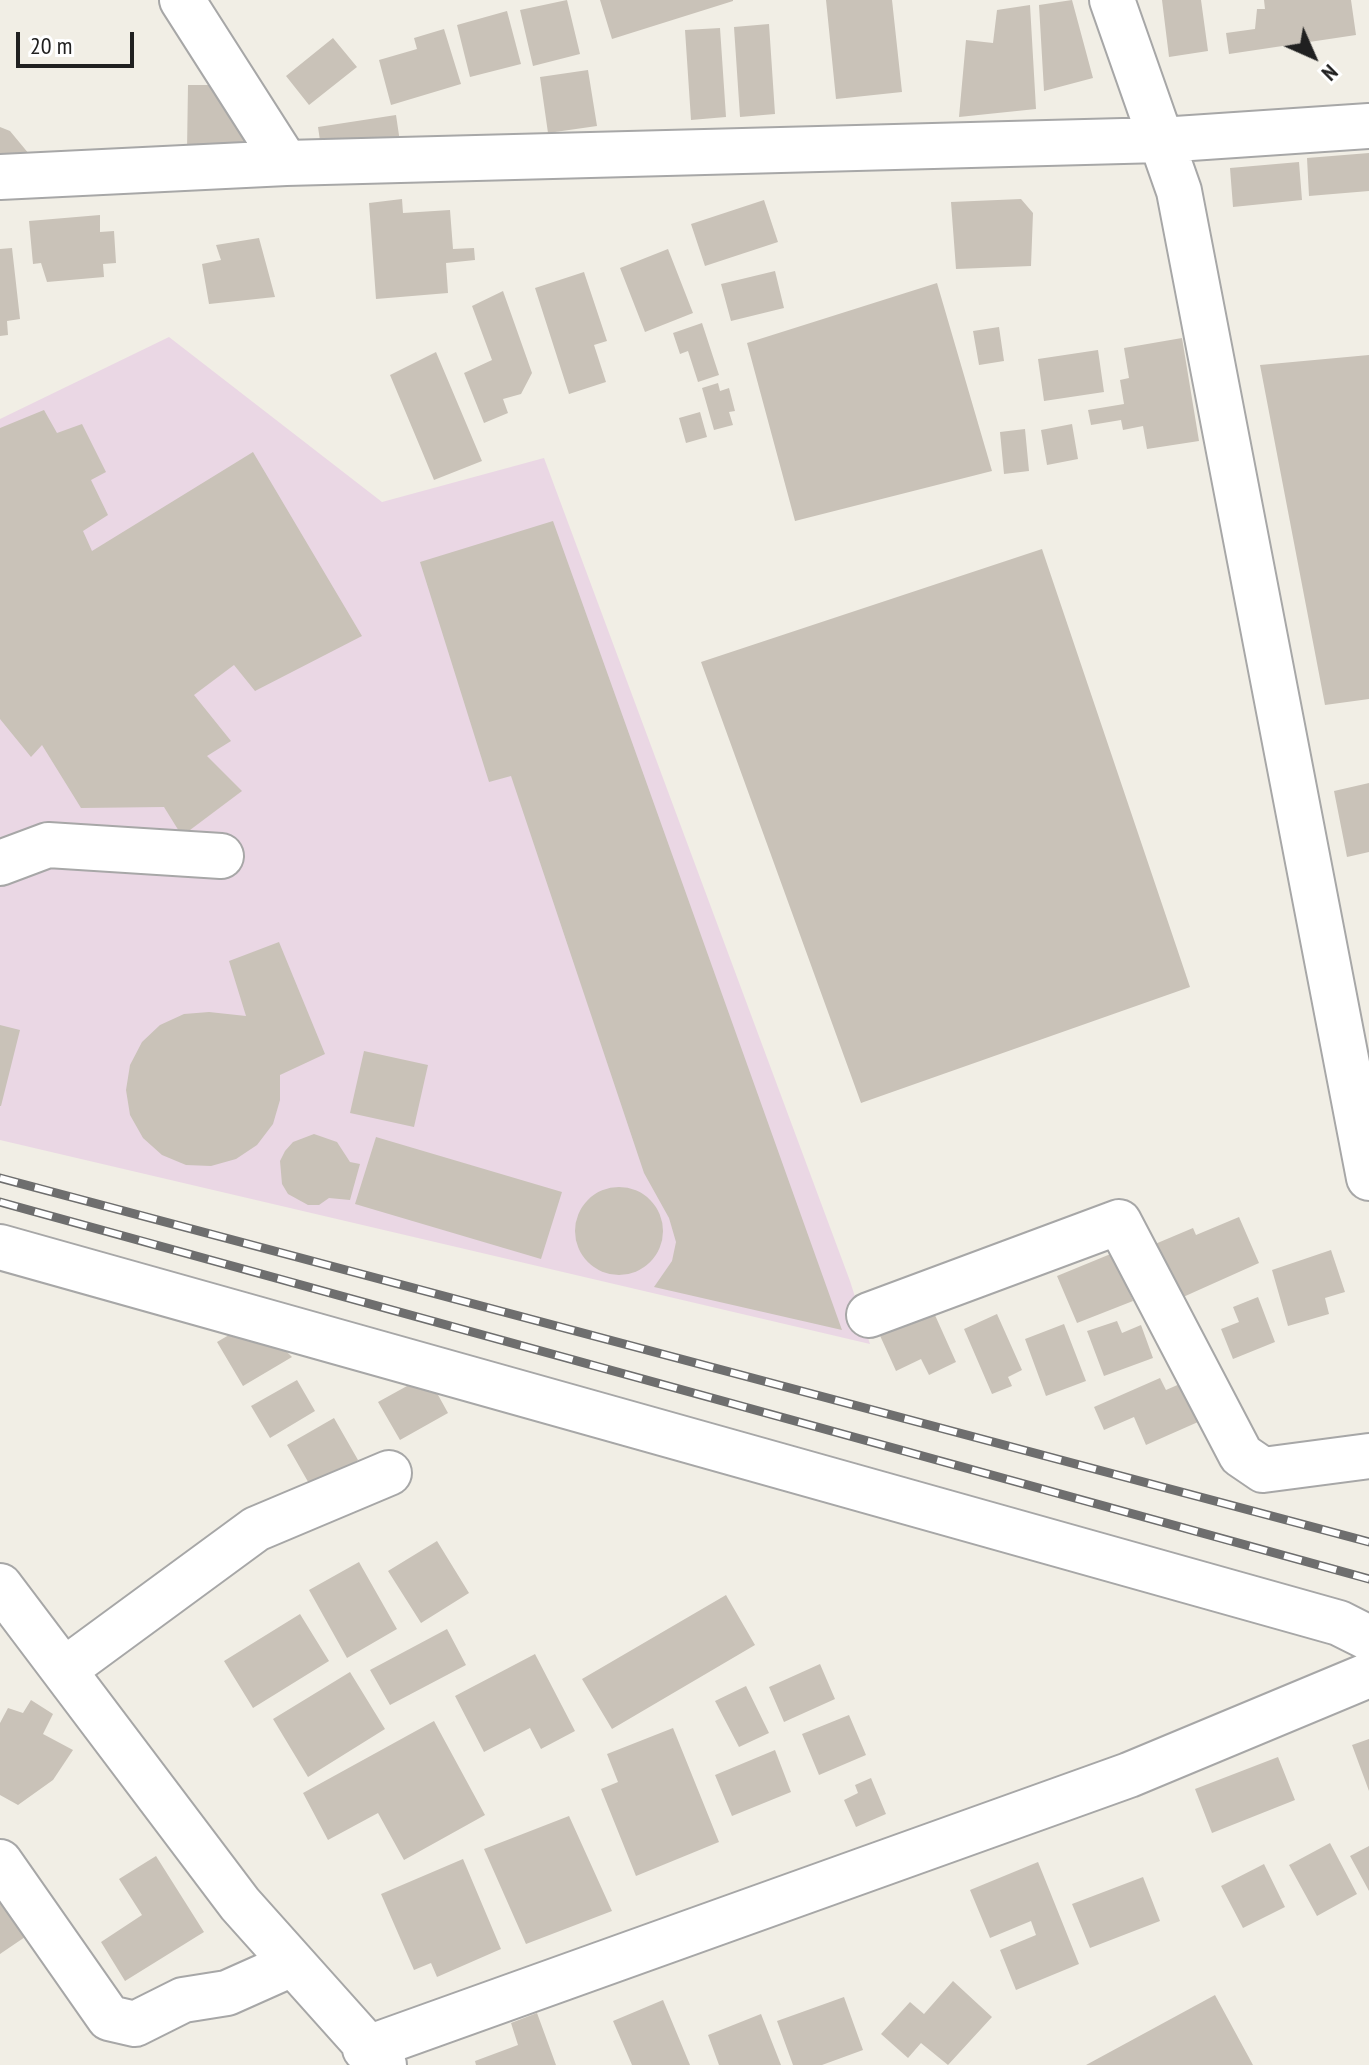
<!DOCTYPE html>
<html>
<head>
<meta charset="utf-8">
<style>
  body { margin:0 }
  #map { position:relative; width:1369px; height:2065px; overflow:hidden; background:#f1eee5; font-family:"PT Sans Narrow",sans-serif }
  canvas { display:block }
  .north { position:absolute; left:1273px; top:16px; width:80px; height:80px; -webkit-text-stroke:6px #fff; paint-order:stroke; rotate:135deg; font-size:22px; font-weight:700; line-height:32px; text-align:center; color:#202020 }
  .north::after { content:''; display:block; margin:auto; width:28px; height:36px; background:#202020; clip-path:polygon(50% 0,100% 100%,50% 72%,0 100%) }
  .scale { position:absolute; left:16px; top:32px; width:118px; height:36px; box-sizing:border-box; border:4px solid #202020; border-top:0; padding-left:10px; font-size:24px; line-height:28px; white-space:nowrap; color:#202020; -webkit-text-stroke:6px #fff; paint-order:stroke }
</style>
</head>
<body>
<div id="map">
<canvas width="1369" height="2065"></canvas>
<div class="north">N</div>
<div class="scale">20 m</div>
</div>
<script>
const g = document.querySelector('canvas').getContext('2d');
g.lineJoin = 'round';
function fill(path, color) { g.fillStyle = color; g.fill(path, 'evenodd'); }
function strokePath(path, color, width, dash) { g.strokeStyle = color; g.lineWidth = width; g.lineCap = dash ? 'butt' : 'round'; g.setLineDash(dash || []); g.stroke(path); }
const industrial = new Path2D(`
  M169,337l213,165 162,-44 306,823 20,63 -870,-204v-721z`);
const building = new Path2D(`
  M567,0l13,54 -47,12 -13,-56z
  M600,0h133v1l-121,38z
  M826,0h66l10,92 -66,7z
  M1072,0l21,78 -49,13 -5,-86z
  M1162,0h39l7,51 -39,6z
  M1264,0h87l5,35 -127,19 -3,-21 29,-4 2,-20h8z
  M1030,5l6,104 -77,8 7,-77 27,3 4,-33z
  M507,11l14,53 -51,13 -13,-52z
  M769,24l6,90 -35,3 -6,-90z
  M720,28l6,89 -35,3 -6,-90z
  M444,29l17,55 -70,21 -12,-45 38,-11 -3,-11z
  M333,38l24,29 -48,38 -23,-29z
  M588,70l9,56 -49,7 -8,-56z
  M188,85h28l28,45v21h-57z
  M396,115l4,27 -78,12 -4,-27z
  M0,127l10,4 24,29h-34z
  M1369,153v38l-60,5 -2,-38z
  M1299,162l3,38 -69,7 -3,-39z
  M402,199l1,14 47,-3 3,39 21,-1 1,12 -29,3 2,30 -72,6 -7,-96z
  M1021,199l12,14 -2,53 -75,3 -5,-67z
  M764,200l14,42 -73,24 -14,-42z
  M100,215v17l14,-1 2,32 -13,1 1,13 -57,5 -6,-19 -8,1 -4,-43z
  M259,238l16,59 -66,7 -7,-40 19,-4 -5,-15z
  M12,248l8,71 -13,2 1,14 -8,1v-87z
  M668,249l25,64 -48,19 -25,-64z
  M775,271l9,37 -53,13 -10,-37z
  M584,272l23,69 -13,4 12,37 -37,12 -34,-106z
  M937,283l55,188 -197,50 -48,-178z
  M503,291l29,82 -11,21 -18,5 5,14 -24,10 -20,-50 28,-13 -20,-54z
  M702,323l17,52 -21,7 -10,-31 -8,3 -7,-21z
  M999,327l5,34 -25,4 -6,-34z
  M1182,338l17,103 -52,8 -4,-23 -20,4 -2,-10 -30,5 -3,-15 36,-6 -4,-24 9,-2 -5,-30z
  M1098,350l6,42 -60,9 -6,-42z
  M436,352l46,109 -48,19 -44,-105z
  M1369,355v344l-44,6 -65,-340z
  M718,383l2,8 9,-3 6,23 -6,1 4,13 -19,5 -12,-42z
  M44,410l13,23 25,-9 24,48 -15,8 17,35 -25,16 9,20 161,-99 109,184 -107,55 -21,-26 -40,30 37,46 -24,15 35,35 -60,45 -18,-29 -83,1 -39,-63 -11,12 -31,-38v-291z
  M700,412l7,25 -21,6 -7,-25z
  M1072,424l6,35 -31,6 -6,-35z
  M1025,429l4,42 -25,3 -4,-42z
  M553,521l289,809 -188,-43 18,-26 4,-19 -7,-24 -25,-45 -133,-397 -22,6 -69,-220z
  M1042,549l148,438 -329,116 -160,-441z
  M1369,783v69l-22,5 -13,-66z
  M279,942l46,112 -45,21v25l-7,24 -16,21 -21,14 -25,7 -25,-1 -24,-10 -19,-17 -13,-23 -4,-25 4,-25 12,-23 18,-17 24,-11 25,-2 37,4 -17,-55z
  M0,1025l20,5 -19,76h-1z
  M364,1051l64,14 -14,62 -64,-14z
  M314,1134l23,8 13,20 10,2 -10,36 -21,-2 -10,7h-11l-20,-11 -6,-10 -2,-23 5,-10 8,-9z
  M376,1137l186,55 -21,67 -186,-55z
  M575 1231a44 44 0 1 1 88 0a44 44 0 1 1-88 0Z
  M1239,1217l20,46 -87,39 -24,-55 45,-19 3,7z
  M1331,1250l14,42 -20,6 4,16 -41,12 -16,-56z
  M1113,1253l20,48 -56,22 -20,-47z
  M1258,1297l17,45 -42,17 -12,-30 18,-7 -6,-15z
  M930,1304l26,58 -27,13 -8,-16 -25,12 -19,-42z
  M997,1314l25,56 -14,7 4,9 -20,8 -28,-65z
  M1117,1321l5,12 19,-8 12,33 -49,18 -17,-45z
  M1064,1324l22,57 -40,15 -21,-57z
  M246,1325l23,9 23,23 -49,29 -26,-44z
  M427,1375l21,38 -48,27 -22,-38z
  M1160,1378l6,12 16,-7 16,39 -52,23 -12,-28 -30,13 -10,-23z
  M297,1380l18,31 -45,27 -19,-32z
  M334,1418l24,42 -47,27 -24,-42z
  M437,1541l32,52 -48,30 -33,-52z
  M359,1562l38,67 -50,29 -38,-68z
  M726,1595l29,50 -143,84 -30,-50z
  M300,1614l29,47 -76,47 -29,-47z
  M447,1629l19,36 -76,40 -20,-35z
  M535,1654l40,77 -34,18 -11,-21 -46,24 -29,-56z
  M820,1664l15,35 -51,23 -15,-35z
  M350,1672l35,57 -77,48 -35,-58z
  M746,1686l23,47 -30,14 -24,-46z
  M31,1700l22,14 -10,20 30,16 -20,30 -35,25 -18,-10v-72l8,-15 15,5z
  M849,1715l17,40 -47,20 -17,-41z
  M434,1721l51,94 -81,45 -26,-47 -50,27 -25,-47z
  M673,1728l46,114 -83,34 -35,-87 17,-7 -11,-28z
  M1369,1739v52l-17,-46z
  M775,1750l16,42 -59,24 -17,-41z
  M1278,1757l17,43 -83,33 -17,-44z
  M871,1778l15,36 -30,13 -12,-27 14,-7 -3,-8z
  M569,1816l43,95 -86,33 -42,-95z
  M1330,1843l27,51 -40,22 -28,-51z
  M1369,1846v45l-19,-35z
  M156,1856l48,76 -79,49 -24,-39 41,-27 -23,-36z
  M463,1859l38,90 -64,28 -6,-14 -17,7 -33,-76z
  M1038,1862l41,102 -63,26 -16,-40 36,-15 -5,-14 -41,17 -20,-48z
  M1264,1864l21,43 -42,21 -22,-42z
  M1143,1877l17,44 -70,27 -18,-44z
  M0,1901l25,36 -25,17z
  M953,1981l39,36 -44,48 -27,-22 -13,15 -27,-24 29,-32 14,12z
  M1215,1995l38,70h-167z
  M844,1997l19,53 -41,15h-29l-16,-44z
  M663,2000l27,65h-58l-19,-44z
  M537,2013l19,52h-80l-1,-4 43,-16 -7,-22z
  M761,2014l20,51h-62l-11,-30z`);
const minor = new Path2D(`
  M182,0l104,163
  M1112,0l67,191 190,987
  M0,177l286,-14 875,-23 208,-14
  M0,863l48,-18 173,11
  M0,1247l1339,376 30,15
  M869,1315l250,-93 122,233 22,15 106,-14
  M0,1586l240,318 144,161
  M64,1670l192,-141 133,-56
  M0,1862l109,156 26,6 48,-24 44,-7 65,-29
  M365,2049l764,-274 240,-100`);
const rail = new Path2D(`
  M0,1178l1369,364
  M0,1202l1369,377`);
fill(industrial, '#ead7e4');
fill(building, '#c9c2b8');
strokePath(minor, '#a7a7a7', 48);
strokePath(minor, '#fff', 44);
strokePath(rail, '#6e6e6e', 9);
strokePath(rail, '#fff', 6, [18]);
</script>
</body>
</html>
